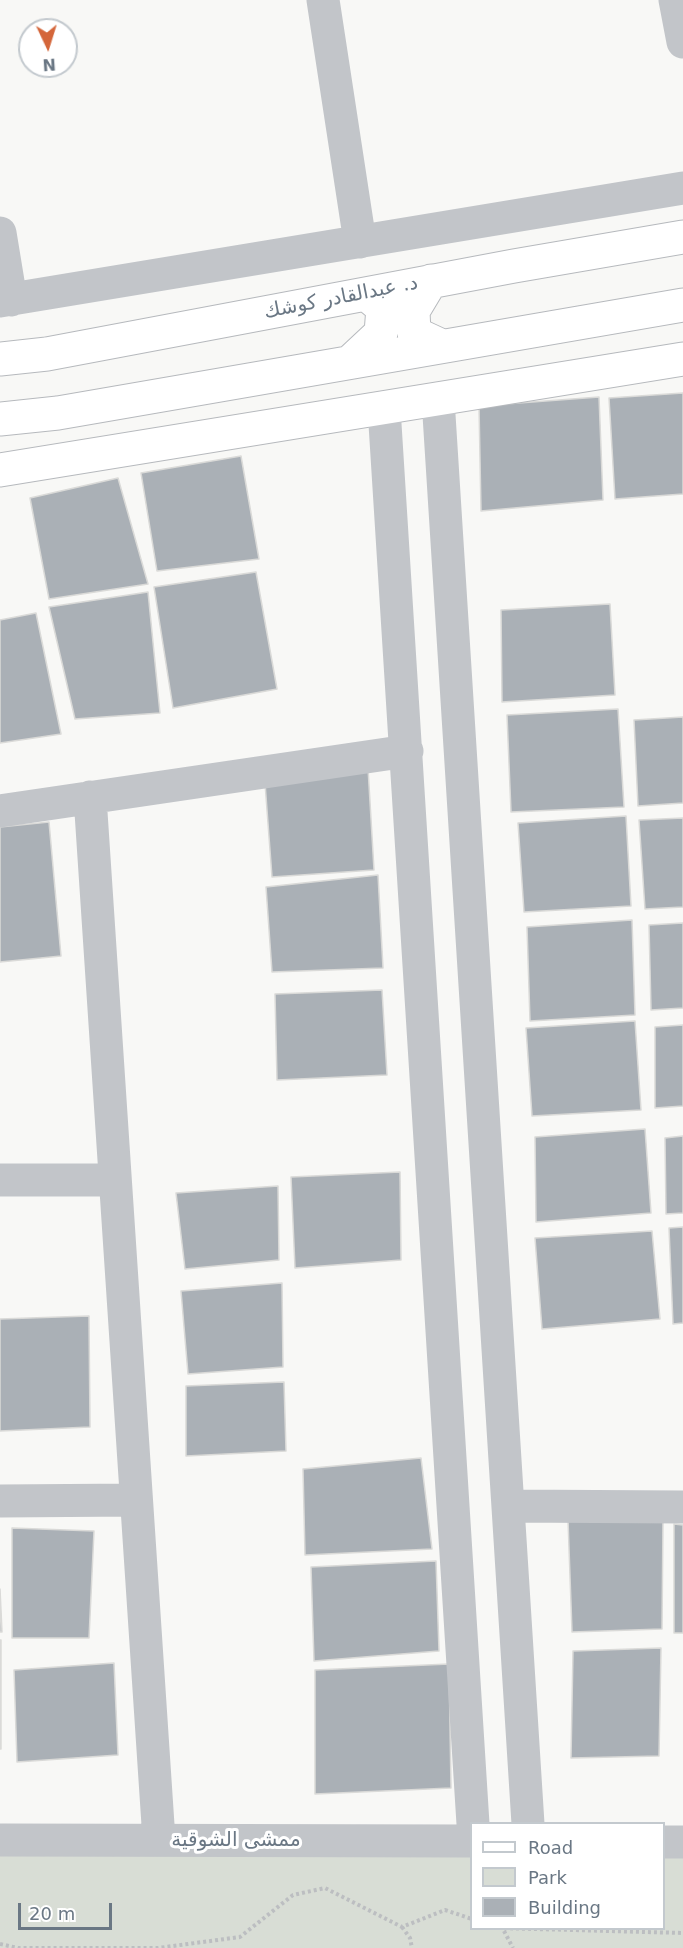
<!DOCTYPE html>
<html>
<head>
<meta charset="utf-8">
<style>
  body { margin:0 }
  #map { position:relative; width:683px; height:1948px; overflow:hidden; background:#f8f8f6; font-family:"DejaVu Sans",sans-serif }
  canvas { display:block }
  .legend { position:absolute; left:470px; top:1822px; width:195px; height:108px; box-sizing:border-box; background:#fff; border:2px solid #c3c9ce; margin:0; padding:8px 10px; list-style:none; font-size:18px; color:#6a7784 }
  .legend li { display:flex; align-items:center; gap:12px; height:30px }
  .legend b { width:30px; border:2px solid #c3c9ce }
  .north { position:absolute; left:18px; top:18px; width:60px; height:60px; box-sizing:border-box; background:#fff; border:2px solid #c3c9ce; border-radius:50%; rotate:176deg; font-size:16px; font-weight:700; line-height:24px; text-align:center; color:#6a7784 }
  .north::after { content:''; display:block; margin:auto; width:21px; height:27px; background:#d4663a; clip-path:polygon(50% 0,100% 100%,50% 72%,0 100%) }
  .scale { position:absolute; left:18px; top:1903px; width:94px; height:27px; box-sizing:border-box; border:3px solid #6a7784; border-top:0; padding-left:8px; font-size:18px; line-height:21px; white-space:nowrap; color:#6a7784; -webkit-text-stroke:4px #fff; paint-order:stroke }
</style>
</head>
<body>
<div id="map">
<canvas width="683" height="1948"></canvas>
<ul class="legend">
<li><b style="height:8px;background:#fff"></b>Road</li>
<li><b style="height:16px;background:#d8ddd5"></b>Park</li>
<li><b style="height:16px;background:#aab0b6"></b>Building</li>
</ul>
<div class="north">N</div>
<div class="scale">20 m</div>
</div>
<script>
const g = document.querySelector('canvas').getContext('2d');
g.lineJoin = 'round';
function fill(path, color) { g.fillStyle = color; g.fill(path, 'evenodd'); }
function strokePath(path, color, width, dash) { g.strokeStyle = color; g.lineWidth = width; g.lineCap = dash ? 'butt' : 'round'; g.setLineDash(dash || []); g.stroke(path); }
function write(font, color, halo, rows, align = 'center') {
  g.font = font + ' "DejaVu Sans",Cairo,sans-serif'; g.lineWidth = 6; g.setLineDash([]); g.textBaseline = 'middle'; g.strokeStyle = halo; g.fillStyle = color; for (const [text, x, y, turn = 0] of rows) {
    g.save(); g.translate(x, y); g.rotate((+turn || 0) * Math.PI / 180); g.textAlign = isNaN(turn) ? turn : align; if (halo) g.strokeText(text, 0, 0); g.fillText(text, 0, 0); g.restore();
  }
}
const green = new Path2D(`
  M0,1852l471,5 1,71h192v-70h19v90h-683z`);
const building = new Path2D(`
  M683,393v101l-68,5 -6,-101z
  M599,397l4,103 -122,11 -2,-105z
  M241,456l18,103 -102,12 -16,-98z
  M118,478l30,106 -99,15 -19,-101z
  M256,572l21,117 -104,19 -19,-121z
  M148,592l12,121 -85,6 -26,-112z
  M610,604l5,91 -113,7 -1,-92z
  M36,613l25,121 -61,9v-123z
  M618,709l6,98 -113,5 -4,-97z
  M683,717v86l-45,3 -4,-86z
  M368,768l6,102 -102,7 -7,-94z
  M626,816l5,90 -107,6 -6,-89z
  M683,818v89l-38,2 -6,-89z
  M49,822l12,134 -61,6v-135z
  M378,875l5,93 -111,4 -6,-85z
  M632,920l3,95 -105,6 -3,-94z
  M683,923v85l-32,2 -2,-85z
  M382,990l5,85 -110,5 -2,-86z
  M635,1021l6,89 -109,6 -6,-88z
  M683,1025v81l-28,2v-81z
  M645,1129l6,84 -115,9 -1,-85z
  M683,1136v77l-17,1 -1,-76z
  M400,1172l1,88 -106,8 -4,-91z
  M278,1186l1,74 -94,9 -9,-76z
  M683,1227v96l-10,1 -4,-96z
  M652,1231l8,88 -118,10 -7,-91z
  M282,1283l1,84 -95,7 -7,-83z
  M89,1316l1,111 -90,4v-112z
  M284,1382l2,69 -100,5v-70z
  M421,1458l11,91 -127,6 -2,-86z
  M568,1520h95l-1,109 -90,3z
  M674,1524l9,1v108h-9z
  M12,1528l82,3 -5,107h-77z
  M436,1561l3,90 -125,10 -3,-94z
  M0,1589l2,43h-2z
  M0,1640h1v109h-1z
  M661,1648l-2,108 -88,2 2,-107z
  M114,1663l4,92 -101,7 -3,-92z
  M449,1664l2,124 -136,6v-124z`);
const path = new Path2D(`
  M402,1927l8,11 2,10
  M498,1928l185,5
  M504,1931l9,17
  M0,1944l18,4h140l82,-11 53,-42 32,-7 77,39 43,-17 27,9`);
const minor = new Path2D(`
  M323,0l37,242
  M675,0l8,42
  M0,233l11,67
  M0,301l683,-113
  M438,399l90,1425
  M384,408l89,1416
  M90,797l69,1043
  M0,811l407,-60
  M0,1180h115
  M0,1501l136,-1
  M508,1506l175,1
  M0,1840l472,1
  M664,1842h19`);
const major = new Path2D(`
  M431,281l-18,30 1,22 28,13
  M0,359l47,-5 467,-88 169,-29
  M350,362l31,-29 2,-25 -17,-14
  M0,419l58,-6 625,-108
  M0,470l683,-111`);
const streetNames = [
  ["د. عبدالقادر كوشك",341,298,-11],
  ["ممشى الشوقية",236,1841]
];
fill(green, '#d8ddd5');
fill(building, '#aab0b6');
strokePath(building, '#dadad8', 1.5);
strokePath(major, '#b6b9bd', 35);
strokePath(path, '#bcbec1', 4, [3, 3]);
strokePath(minor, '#c2c5c9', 33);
strokePath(major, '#fff', 33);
write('20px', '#6a7784', '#fff', streetNames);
</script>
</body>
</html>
